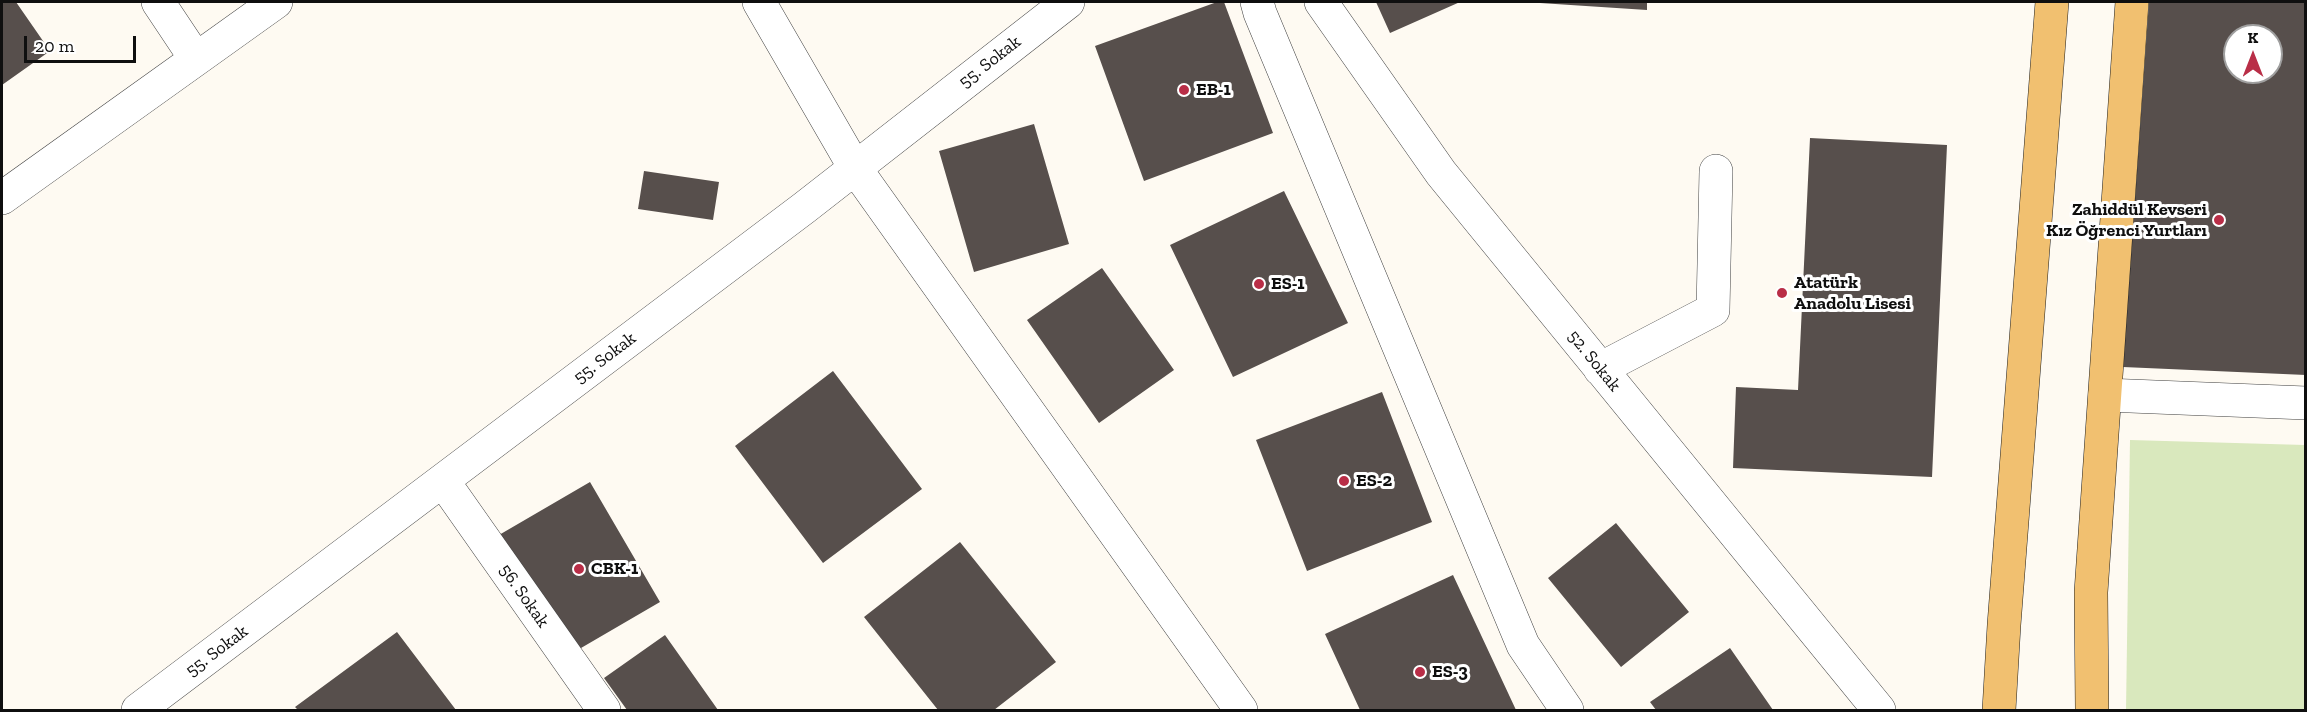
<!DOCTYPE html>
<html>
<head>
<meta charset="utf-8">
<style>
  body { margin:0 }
  #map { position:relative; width:2307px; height:712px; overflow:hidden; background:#fefaf2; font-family:"Zilla Slab",serif }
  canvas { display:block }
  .frame { position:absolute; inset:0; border:3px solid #0f0f0f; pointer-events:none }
  .north { position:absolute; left:2223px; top:24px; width:60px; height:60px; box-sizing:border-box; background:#fff; border:2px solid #9f9f9f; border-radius:50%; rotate:0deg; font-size:16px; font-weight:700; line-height:24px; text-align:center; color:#0f0f0f }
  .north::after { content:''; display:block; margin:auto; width:21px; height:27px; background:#b92e47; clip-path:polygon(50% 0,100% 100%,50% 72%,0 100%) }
  .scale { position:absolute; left:24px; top:36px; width:112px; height:27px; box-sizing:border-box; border:3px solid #0f0f0f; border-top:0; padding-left:8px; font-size:18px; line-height:21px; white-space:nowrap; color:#0f0f0f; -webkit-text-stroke:4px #fff; paint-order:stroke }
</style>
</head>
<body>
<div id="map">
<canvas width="2307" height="712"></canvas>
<div class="frame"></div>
<div class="north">K</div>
<div class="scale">20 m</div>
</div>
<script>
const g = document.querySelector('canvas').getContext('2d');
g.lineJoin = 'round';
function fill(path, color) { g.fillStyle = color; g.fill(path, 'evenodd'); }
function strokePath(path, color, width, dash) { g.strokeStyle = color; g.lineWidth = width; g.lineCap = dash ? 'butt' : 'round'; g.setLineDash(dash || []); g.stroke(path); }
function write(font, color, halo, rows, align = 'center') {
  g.font = font + ' "Zilla Slab",serif'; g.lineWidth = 6; g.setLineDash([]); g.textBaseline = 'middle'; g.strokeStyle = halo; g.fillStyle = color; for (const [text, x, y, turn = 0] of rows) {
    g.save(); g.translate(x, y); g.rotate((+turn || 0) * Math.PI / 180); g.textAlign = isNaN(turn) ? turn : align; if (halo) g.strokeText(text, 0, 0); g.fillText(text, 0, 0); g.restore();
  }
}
const green = new Path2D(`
  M2130,440l175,5v265h-179z`);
const building = new Path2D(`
  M2,2h14l34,49 -48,34z
  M1217,2h7l49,131 -129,48 -49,-135z
  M1376,2h84l-70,31z
  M1540,2h107v8l-107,-7z
  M2149,2h157v373l-183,-8zM2235,36h36v36h-36z
  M1034,124l35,120 -95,28 -35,-121z
  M1810,138l137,7 -15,332 -199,-9 3,-81 62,3z
  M644,171l75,11 -6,38 -75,-11z
  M1284,191l64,132 -115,54 -63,-132z
  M1102,268l72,102 -75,53 -72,-103z
  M833,371l89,118 -99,74 -88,-117z
  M1382,392l50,130 -125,49 -51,-131z
  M590,482l70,120 -91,53 -70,-120z
  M1616,523l73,89 -68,55 -73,-89z
  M960,542l96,120 -62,48h-56l-74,-93z
  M1453,575l63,135h-156l-35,-76z
  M397,632l59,78h-158l-3,-3z
  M665,635l53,75h-91l-23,-32z
  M1730,648l43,62h-117l-6,-8z`);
const minor = new Path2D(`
  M158,2l38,57
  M759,2l96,166 386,542
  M1257,2l3,11 263,632 44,65
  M1321,2l120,171 438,537
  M2,198l274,-196
  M1600,369l113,-59 3,-139
  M2105,395l201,8
  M443,481l161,229
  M138,710l666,-502 264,-206`);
const major = new Path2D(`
  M1999,710l5,-85 48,-623
  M2092,710l-1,-118 41,-590`);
const markers = [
  [1184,90,6,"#b92e47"],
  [2219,220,6,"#b92e47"],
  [1259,284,6,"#b92e47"],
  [1782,293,6,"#b92e47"],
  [1344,481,6,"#b92e47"],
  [579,569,6,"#b92e47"],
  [1420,672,6,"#b92e47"]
];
const streetNames = [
  ["55. Sokak",990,62,-38],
  ["55. Sokak",605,358,-37],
  ["52. Sokak",1594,361,51],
  ["56. Sokak",524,596,55],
  ["55. Sokak",217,651,-37]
];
const poiNames = [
  ["EB-1",1196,90],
  ["Zahiddül Kevseri",2207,210,"right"],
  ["Kız Öğrenci Yurtları",2207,231,"right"],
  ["Atatürk",1794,283],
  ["Anadolu Lisesi",1794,304],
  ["ES-1",1271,284],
  ["ES-2",1356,481],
  ["CBK-1",591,569],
  ["ES-3",1432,672]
];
fill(green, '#d9e8bd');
fill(building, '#574f4c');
strokePath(minor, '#424242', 34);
strokePath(major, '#202020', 34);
strokePath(minor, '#fff', 33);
strokePath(major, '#f1c070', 33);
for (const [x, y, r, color] of markers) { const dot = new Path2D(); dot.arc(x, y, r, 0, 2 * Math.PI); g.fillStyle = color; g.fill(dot); strokePath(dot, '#fff', 2); }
write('18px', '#0f0f0f', '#fff', streetNames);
write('bold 18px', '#0f0f0f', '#fff', poiNames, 'left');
</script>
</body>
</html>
